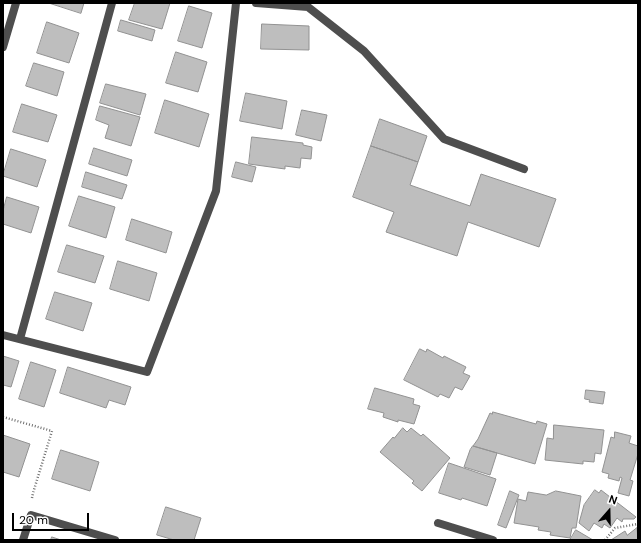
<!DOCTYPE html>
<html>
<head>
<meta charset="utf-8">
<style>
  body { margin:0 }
  #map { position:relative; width:641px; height:543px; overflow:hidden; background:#fff; font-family:"DM Sans",sans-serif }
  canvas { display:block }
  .frame { position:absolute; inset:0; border:4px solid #000; pointer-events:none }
  .north { position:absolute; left:589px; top:491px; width:40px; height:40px; -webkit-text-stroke:3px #fff; paint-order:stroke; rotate:20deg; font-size:11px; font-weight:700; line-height:16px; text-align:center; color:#000 }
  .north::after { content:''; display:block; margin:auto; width:14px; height:18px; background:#000; clip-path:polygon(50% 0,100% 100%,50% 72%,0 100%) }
  .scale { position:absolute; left:12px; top:513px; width:77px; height:18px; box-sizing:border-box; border:2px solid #000; border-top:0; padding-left:5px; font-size:12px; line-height:14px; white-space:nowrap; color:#000; -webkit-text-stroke:3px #fff; paint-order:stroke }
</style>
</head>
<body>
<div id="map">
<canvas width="641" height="543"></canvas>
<div class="frame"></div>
<div class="north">N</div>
<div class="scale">20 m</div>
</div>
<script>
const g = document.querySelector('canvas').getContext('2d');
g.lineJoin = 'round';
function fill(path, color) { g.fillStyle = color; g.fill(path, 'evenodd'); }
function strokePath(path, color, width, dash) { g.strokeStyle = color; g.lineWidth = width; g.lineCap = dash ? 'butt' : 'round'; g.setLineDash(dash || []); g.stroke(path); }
const building = new Path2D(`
  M49,3h35l-3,10z
  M135,3h35l-8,26 -33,-9z
  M189,6l23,7 -10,35 -24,-7z
  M121,20l34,10 -3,11 -34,-10z
  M47,22l32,11 -10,30 -32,-10z
  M262,24l47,2v24l-48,-1z
  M176,52l31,10 -9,30 -32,-9z
  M34,63l30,9 -7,24 -31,-10z
  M106,84l40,10 -6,21 -40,-12z
  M246,93l41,8 -5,28 -42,-8z
  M165,100l44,14 -10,33 -44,-14z
  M22,104l35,11 -9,27 -35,-10z
  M100,106l40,11 -9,29 -26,-8 4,-13 -13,-5z
  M302,110l25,5 -6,26 -25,-6z
  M380,119l47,17 -9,26 -47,-16z
  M252,137l51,6v2l9,2 -1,12 -10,-1 -1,10 -15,-2v3l-36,-5z
  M371,146l47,16 -8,23 60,21 11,-32 75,25 -17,48 -71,-25 -11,34 -71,-24 8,-20 -41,-15z
  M94,148l38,12 -5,16 -38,-12z
  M11,149l35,11 -9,27 -34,-11z
  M236,162l20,5 -4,15 -20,-5z
  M86,172l41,13 -5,14 -40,-12z
  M79,196l36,11 -9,31 -37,-12z
  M7,197l32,10 -8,26 -28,-9v-13z
  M132,219l40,13 -6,21 -40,-13z
  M67,245l37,11 -9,27 -37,-11z
  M118,261l39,12 -8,28 -39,-12z
  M55,292l37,11 -9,28 -37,-12z
  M420,349l6,3 1,-3 16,9 1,-2 22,11 -3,6 7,3 -8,14 -7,-3 -6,11 -9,-4 -2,3 -34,-17z
  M3,356l16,5 -8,26 -8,-2z
  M31,362l25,8 -12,37 -25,-8z
  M68,367l63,20 -6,18 -16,-5 -3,8 -46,-15z
  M375,388l39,11 -1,5 7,2 -6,18 -16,-4v2l-15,-5 1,-4 -16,-4z
  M586,390l19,2 -2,12 -14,-2 1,-2 -5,-1z
  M493,412l43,12 1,-3 10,3 -12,40 -62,-18 5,-7 12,-26 2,1z
  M554,425l50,5 -3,24 -6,-1 -1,9 -11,-1v3l-38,-4 2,-22 6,1z
  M403,428l4,4 4,-4 10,8 2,-2 27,24 -28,33 -10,-8 2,-2 -34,-29 13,-15 1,1z
  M615,432l16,4 -2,7 9,3v8l-8,26 3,1 -4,15 -11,-3 4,-15 -2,-1 -1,4 -11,-3 1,-4 -7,-2 9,-35 3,1z
  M3,435l27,9 -11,33 -16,-5z
  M473,446l24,7 -7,22 -26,-8 6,-17z
  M61,450l38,12 -9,29 -38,-12z
  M449,463l47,16 -9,27 -25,-8 -1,2 -22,-7z
  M595,490l4,3 2,-3 35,27 -2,2h-11l-1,3 -5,-4 -7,10 -6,-4 -2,4 -8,-5 -5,8 -10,-8 5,-18z
  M510,491l9,4 -13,33 -8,-3z
  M556,491l25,5 -5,32h-4l-2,10 -20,-3 1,-3 -13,-2 1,-3 -25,-4 4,-24 8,2 2,-9 18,3z
  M166,507l35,11 -7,22h-20l-17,-5z
  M637,528l1,12h-27l14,-9 2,4z
  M576,530l17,10h-23z
  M52,537l9,3h-10z`);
const path = new Path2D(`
  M3,417l49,14 -19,62 -1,5
  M605,540l10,-12 23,-4`);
const lane = new Path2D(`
  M256,3l52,4 56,44 80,88 80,30`);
const street = new Path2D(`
  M3,47l13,-44
  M3,335l144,37 69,-181 20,-188
  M20,339l92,-336
  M438,523l55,17
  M23,540l8,-25 84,25`);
fill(building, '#bebebe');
strokePath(building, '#929292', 1);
strokePath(path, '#707070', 2.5, [1, 2]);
strokePath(lane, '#4e4e4e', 8);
strokePath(street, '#4e4e4e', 8);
</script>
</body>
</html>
